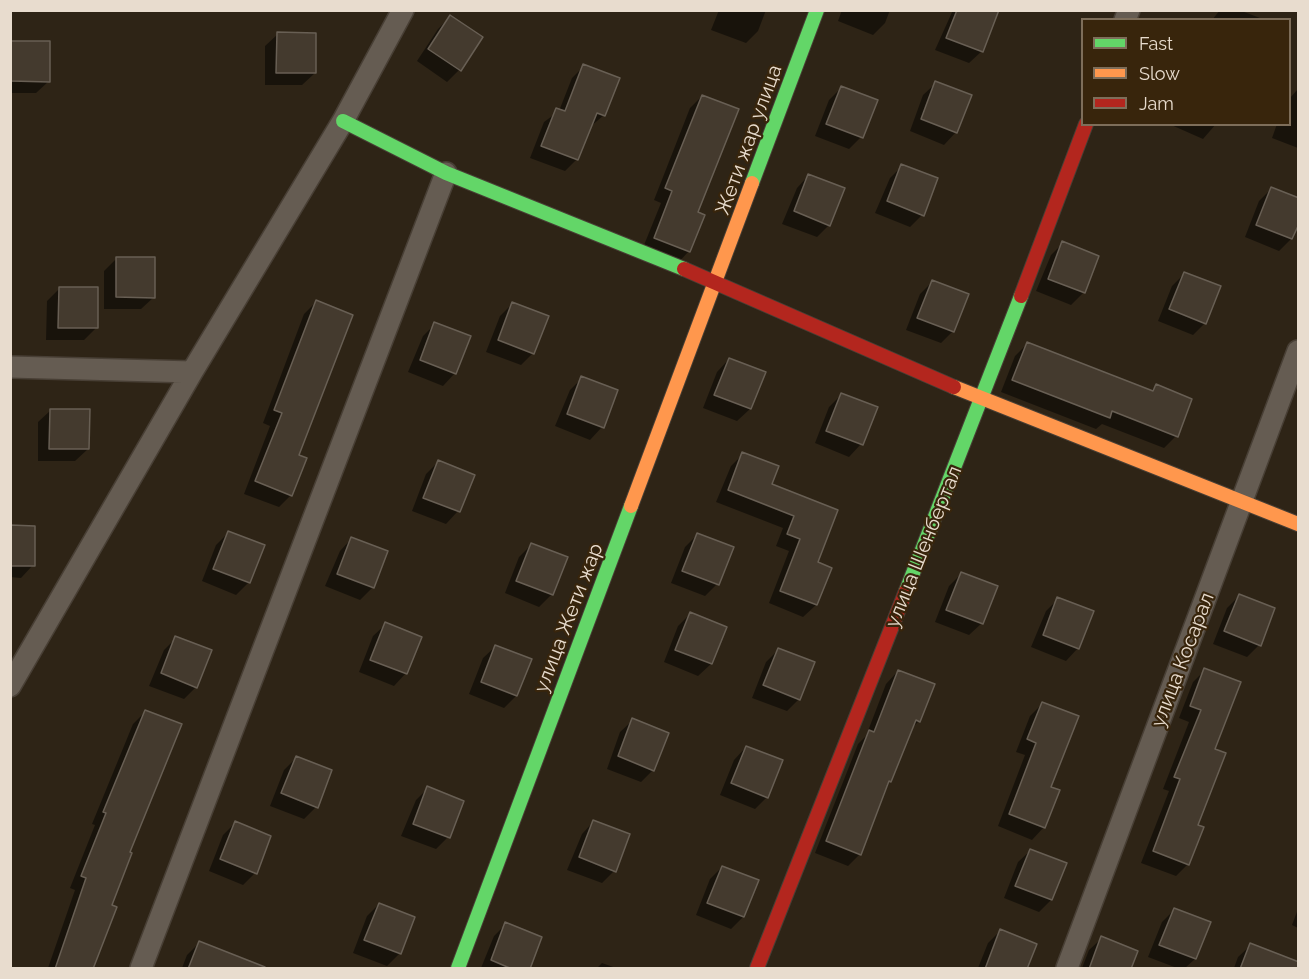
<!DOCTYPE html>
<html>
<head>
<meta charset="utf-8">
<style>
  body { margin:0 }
  #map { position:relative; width:1309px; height:979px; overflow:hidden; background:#2e2416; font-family:Raleway,sans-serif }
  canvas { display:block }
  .frame { position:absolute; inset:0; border:12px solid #e8dcce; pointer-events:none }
  .legend { position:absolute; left:1081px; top:18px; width:210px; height:108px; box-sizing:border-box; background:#38250c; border:2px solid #7e6e5a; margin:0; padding:8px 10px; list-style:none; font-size:18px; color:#e8dcce }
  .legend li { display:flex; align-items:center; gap:12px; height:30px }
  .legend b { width:30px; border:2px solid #7e6e5a }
</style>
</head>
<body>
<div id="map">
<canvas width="1309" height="979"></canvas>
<div class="frame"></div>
<ul class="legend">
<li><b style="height:8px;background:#63d668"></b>Fast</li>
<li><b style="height:8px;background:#ff974d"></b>Slow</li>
<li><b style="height:8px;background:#b3261e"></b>Jam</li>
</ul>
</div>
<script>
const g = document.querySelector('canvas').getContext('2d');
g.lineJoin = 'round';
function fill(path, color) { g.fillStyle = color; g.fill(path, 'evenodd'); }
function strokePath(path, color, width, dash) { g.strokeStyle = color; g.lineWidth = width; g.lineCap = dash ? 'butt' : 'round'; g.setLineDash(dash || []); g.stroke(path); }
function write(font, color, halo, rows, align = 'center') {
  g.font = font + ' Raleway,sans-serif'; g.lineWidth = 4.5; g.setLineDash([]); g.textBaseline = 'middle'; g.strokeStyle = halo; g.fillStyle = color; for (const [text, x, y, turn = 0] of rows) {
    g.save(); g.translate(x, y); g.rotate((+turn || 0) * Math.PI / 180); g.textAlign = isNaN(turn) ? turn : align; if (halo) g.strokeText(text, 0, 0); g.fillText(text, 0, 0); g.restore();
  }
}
const shadow = new Path2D(`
  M719,10h47l-8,21 -12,12 -35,-13z
  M842,10h48l-5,13 -12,12 -35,-14z
  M953,10h31l-2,41 -13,12 -34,-13z
  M1220,10h19l21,8 -48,2z
  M450,17l9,53 -12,12 -30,-21 21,-32z
  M278,34l37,39 -13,12h-37v-39z
  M12,42l37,39 -13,12h-26z
  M584,66l20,49 -14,12 -13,32 -12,12 -35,-13 14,-36 15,-11 13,-33z
  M936,83l20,49 -12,13 -34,-14 13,-36z
  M841,88l20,49 -12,12 -34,-13 14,-36z
  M1298,89v59l-26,-10 5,-14h13v-26z
  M702,96l-6,117 -7,38 -12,13 -35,-14 19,-47 -7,-3 36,-92z
  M1169,124h47l-13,15z
  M902,166l20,49 -12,12 -35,-14 15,-35z
  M809,175l20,50 -12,12 -35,-13 15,-36z
  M1271,189l20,50 -12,12 -34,-14 14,-36z
  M1063,243l34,13 -14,37 -12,12 -35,-14 15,-36z
  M117,258l37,39 -13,12h-37v-38z
  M1185,273l20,50 -12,12 -35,-14 14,-35z
  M932,282l21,49 -12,12 -35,-13 14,-36z
  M59,289l37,39 -12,12h-38l1,-39z
  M316,302l-25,193 -12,12 -35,-13 26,-68 -7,-3 41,-109z
  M512,304l21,49 -12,12 -35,-13 14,-36z
  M435,324l20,49 -12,13 -35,-14 15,-36z
  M1027,344l123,48 6,-6 20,50 -12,12 -62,-24 -6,5 -95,-37 14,-36z
  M729,359l35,14 -14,36 -13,12 -34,-13 14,-36z
  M582,378l20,49 -12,13 -35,-14 15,-36z
  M841,395l20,49 -12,13 -34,-14 14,-36z
  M51,410l37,39 -13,12h-37v-39z
  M743,454l27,31 66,26 -20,52 14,5 -14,37 -13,12 -34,-14 20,-52 -13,-5 7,-18 -67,-26 15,-36z
  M438,462l35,14 -15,35 -12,13 -34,-13 14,-37z
  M10,527l23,38 -12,13 -11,-1z
  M228,533l35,13 -14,36 -13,13 -34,-14 14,-36z
  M697,535l20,49 -12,12 -34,-13 14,-36z
  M352,538l34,13 -14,37 -12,12 -35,-14 15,-35z
  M531,545l21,49 -13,13 -34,-14 14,-36z
  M961,574l21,49 -13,12 -34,-13 14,-36z
  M1239,596l20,49 -12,12 -34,-13 14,-36z
  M1058,599l20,49 -12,13 -35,-14 15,-36z
  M690,614l35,14 -14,36 -13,12 -34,-14 14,-36z
  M386,624l20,49 -12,13 -35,-14 14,-36z
  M176,638l20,49 -12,12 -35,-13 15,-36z
  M496,646l20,50 -12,12 -35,-14 14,-36z
  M778,650l21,49 -12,12 -35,-13 14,-36z
  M1205,670l8,80 -25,114 -12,12 -35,-13 28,-72 -6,-2 26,-67 -10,-4 14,-36z
  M898,671l21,50 -8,8 -51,125 -12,12 -33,-13 43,-109 8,-8 20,-52z
  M1042,704l7,84 -5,39 -12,13 -34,-14 27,-71 -9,-3 14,-36z
  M145,712l-17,141 -37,115h-43l27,-78 -5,-2 25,-63 -3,-1 41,-100z
  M633,720l20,50 -12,12 -34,-13 13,-37z
  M746,747l21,50 -12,12 -35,-14 14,-35z
  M296,758l20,49 -12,12 -34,-13 14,-36z
  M428,788l20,49 -12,12 -35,-13 15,-36z
  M594,821l20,50 -12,12 -35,-13 15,-36z
  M235,823l20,50 -12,12 -34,-14 14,-36z
  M1031,850l20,50 -12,12 -35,-14 14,-36z
  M722,867l35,13 -14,37 -12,12 -35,-14 14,-36z
  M379,904l34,13 -14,37 -12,12 -34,-13 14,-37z
  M1175,909l34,13 -14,37 -10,9h-8l-29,-11 14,-35z
  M1298,909v19l-6,-3z
  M506,924l23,44h-48l13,-32z
  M1000,931l25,37h-47l10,-25z
  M1102,938l27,30h-47l7,-18z
  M199,943l30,25h-47l5,-13z
  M1251,945l30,23h-47l4,-11z
  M602,963l14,5h-19z`);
const building = new Path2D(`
  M957,10h42l-16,42 -37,-14z
  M450,15l33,22 -22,34 -33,-22z
  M277,32l39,1v40h-40z
  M11,41h39v41l-39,-1z
  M583,64l37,14 -15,38 -8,-3 -19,47 -37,-14 15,-38 9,3z
  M935,81l37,14 -15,38 -36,-14z
  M841,86l37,14 -15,38 -37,-14z
  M702,95l37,14 -41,103 7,3 -15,37 -36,-14 18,-47 -7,-3z
  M901,164l37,14 -14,38 -37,-15z
  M808,174l37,14 -15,38 -36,-15z
  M1271,187l28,11v26l-7,15 -36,-14z
  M1062,241l37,15 -14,37 -37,-14z
  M116,257h39v41l-39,-1z
  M1184,272l37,14 -15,38 -37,-15z
  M932,280l37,14 -15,38 -37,-14z
  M59,287h39v41h-40z
  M316,300l37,15 -54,140 8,3 -15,38 -37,-15 27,-68 -8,-3z
  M512,302l37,14 -15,38 -36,-14z
  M434,322l37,14 -15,38 -36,-14z
  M1027,342l126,49 3,-7 36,15 -14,38 -66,-26 -2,7 -98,-38z
  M729,358l37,14 -15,37 -37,-14z
  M581,376l37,14 -14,38 -37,-14z
  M841,393l37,14 -15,38 -37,-14z
  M50,409h40l-1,40h-40z
  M742,452l37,14 -7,18 66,26 -20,52 14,6 -15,37 -37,-14 20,-52 -13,-5 7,-18 -66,-26z
  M438,460l37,15 -15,37 -37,-14z
  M10,525l25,1v40h-25z
  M228,531l37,14 -15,38 -37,-14z
  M697,533l37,14 -15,38 -37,-14z
  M351,537l37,14 -14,37 -37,-14z
  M531,543l37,14 -15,38 -37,-14z
  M961,572l37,14 -15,38 -37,-14z
  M1239,594l36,14 -14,38 -37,-15z
  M1057,597l37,14 -15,38 -36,-14z
  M690,612l37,15 -15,37 -37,-14z
  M385,622l37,15 -15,37 -37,-14z
  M175,636l37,14 -15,38 -36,-15z
  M495,645l37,14 -15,37 -36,-14z
  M778,648l37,14 -15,38 -37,-15z
  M1204,668l37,14 -26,67 11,4 -28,72 6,2 -15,38 -36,-14 27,-72 -6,-2 27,-67 -11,-4z
  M898,670l37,14 -15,38 -4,-2 -25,62 -2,-1 -28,74 -35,-14 43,-111 5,2z
  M1042,702l37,14 -28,71 9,3 -15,38 -36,-14 27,-71 -9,-4z
  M145,710l37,14 -52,128 2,1 -20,52 5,2 -24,62h-38l31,-91 -5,-2 25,-63 -3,-1z
  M632,718l37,15 -15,38 -36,-15z
  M746,746l37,14 -15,38 -37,-15z
  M296,756l36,14 -14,38 -37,-15z
  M427,786l37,15 -14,37 -37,-14z
  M593,820l37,14 -14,38 -37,-15z
  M235,821l36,15 -14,38 -37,-15z
  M1030,849l37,14 -15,37 -37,-14z
  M722,866l37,14 -15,37 -37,-14z
  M379,903l36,14 -14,37 -37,-14z
  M1174,908l37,14 -15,37 -37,-14z
  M505,922l37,15 -12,32h-18l-21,-9z
  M1000,929l37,15 -10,25h-42z
  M1101,936l37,15 -7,18h-42z
  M199,941l66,26v2h-77z
  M1250,943l49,19v7h-59z`);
const street = new Path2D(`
  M1125,20l4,-10
  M10,367l182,5
  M10,686l182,-314 151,-251 60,-111
  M141,968l305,-795
  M1067,968l231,-617`);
const fast = new Path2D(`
  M343,121l103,52 238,96
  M752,183l65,-173
  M906,591l115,-295
  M458,968l173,-462`);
const slow = new Path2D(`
  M954,387l344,137
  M631,506l121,-323`);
const jam = new Path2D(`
  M684,269l270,118
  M1021,296l65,-172
  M757,968l149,-377`);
const streetNames = [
  ["Жети жар улица",749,140,-70],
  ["улица Шенбертал",924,547,-68],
  ["улица Жети жар",569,618,-69],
  ["улица Косарал",1183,660,-69]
];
fill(shadow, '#0007');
fill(building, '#443a2e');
strokePath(building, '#685f54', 1.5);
strokePath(street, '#483f35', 24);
strokePath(fast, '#483f35', 16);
strokePath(slow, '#483f35', 16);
strokePath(jam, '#483f35', 16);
strokePath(street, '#655c52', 21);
strokePath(fast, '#63d668', 14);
strokePath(slow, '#ff974d', 14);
strokePath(jam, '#b3261e', 14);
write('20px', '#e8dcce', '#38250c', streetNames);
</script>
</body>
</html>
